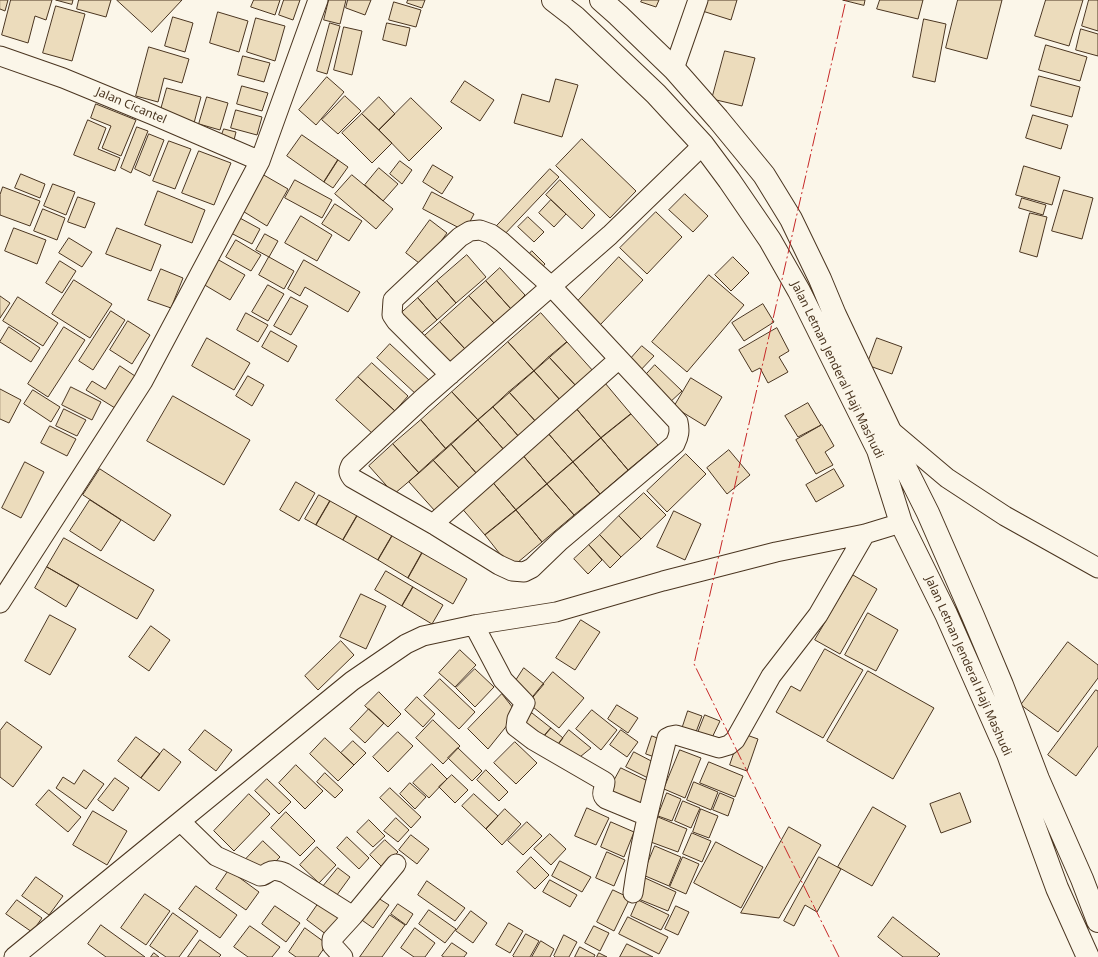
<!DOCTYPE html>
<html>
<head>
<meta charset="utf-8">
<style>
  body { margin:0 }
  canvas { display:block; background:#fbf6e9 }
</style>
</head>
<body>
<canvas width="1098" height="957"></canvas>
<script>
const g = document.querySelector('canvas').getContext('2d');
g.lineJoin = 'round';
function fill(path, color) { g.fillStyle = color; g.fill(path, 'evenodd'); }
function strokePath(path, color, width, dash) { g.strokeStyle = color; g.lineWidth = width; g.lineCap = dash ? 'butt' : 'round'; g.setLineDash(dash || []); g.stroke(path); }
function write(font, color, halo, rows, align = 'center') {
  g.font = font + ' "Noto Sans",sans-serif'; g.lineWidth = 3; g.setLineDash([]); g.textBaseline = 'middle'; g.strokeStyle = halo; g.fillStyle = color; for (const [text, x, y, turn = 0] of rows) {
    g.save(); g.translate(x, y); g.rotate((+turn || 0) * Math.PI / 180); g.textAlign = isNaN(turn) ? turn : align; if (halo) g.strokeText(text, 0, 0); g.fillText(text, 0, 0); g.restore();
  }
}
const building = new Path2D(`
  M0,0h8l-3,11 -5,-2z
  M11,0h41l-6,20 -11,-4 -7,27 -26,-8z
  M56,0h17l-1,4z
  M79,0h32l-5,17 -29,-8z
  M117,0h65l-30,32z
  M254,0h26l-5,15 -24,-8z
  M284,0h16l-7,20 -14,-5z
  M329,0h17l-6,24 -16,-4z
  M348,0h23l-6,15 -19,-7z
  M408,0h17l-3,8 -15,-5z
  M642,0h17l-3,7 -15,-5z
  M700,0h37l-6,20 -35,-11z
  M843,0h22l-1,5z
  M880,0h43l-5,19 -41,-10z
  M958,0h44l-15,59 -41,-11z
  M1046,0h37l-14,46 -34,-10z
  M1089,0h9v31l-16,-5z
  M394,2l27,8 -5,17 -27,-7z
  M56,6l29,8 -13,47 -29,-8z
  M218,12l30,9 -9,31 -29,-9z
  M173,17l20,6 -8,29 -20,-6z
  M256,18l29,8 -10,35 -28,-9z
  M924,19l22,5 -11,58 -22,-5z
  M330,23l10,3 -13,48 -10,-3z
  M387,23l23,5 -4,18 -23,-6z
  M344,27l18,4 -10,44 -18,-5z
  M1081,29l17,5v22l-22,-6z
  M1046,45l41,12 -7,24 -41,-11z
  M149,47l40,12 -7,24 -18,-5 -6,24 -22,-6z
  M725,51l30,7 -13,48 -30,-7z
  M243,56l27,7 -6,19 -26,-7z
  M1039,76l41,11 -8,30 -41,-11z
  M327,77l17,15 -28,33 -17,-15z
  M556,79l22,6 -16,52 -48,-14 8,-29 27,8z
  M465,81l29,19 -14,21 -29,-19z
  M242,86l26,7 -6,18 -25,-7z
  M167,88l34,9 -7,26 -34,-10z
  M345,96l16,15 -23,23 -16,-14z
  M207,97l21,6 -8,27 -21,-6z
  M379,97l16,17 -16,16 -17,-16z
  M411,98l31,30 -33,33 -30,-31z
  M96,104l40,16 -15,36 -19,-8 9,-22 -20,-8z
  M236,110l26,7 -5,18 -26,-7z
  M362,114l30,29 -20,20 -30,-30z
  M1033,115l35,10 -7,24 -35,-11z
  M88,120l18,8 -8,21 22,9 -5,13 -41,-16z
  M137,127l11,4 -17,42 -10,-5z
  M224,129l12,3 -3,12 -13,-4z
  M149,134l15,6 -14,36 -15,-7z
  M302,135l36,25 -14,22 -37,-26z
  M582,139l54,52 -26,27 -54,-52z
  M169,141l22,8 -16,40 -22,-8z
  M199,151l32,12 -17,42 -32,-12z
  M338,160l10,7 -15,21 -9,-6z
  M400,161l12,9 -10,14 -12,-10z
  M433,165l20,12 -11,17 -19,-12z
  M1024,166l36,11 -8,28 -36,-10z
  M379,168l19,16 -15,17 -18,-16z
  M550,169l9,8 -58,61 -8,-8z
  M21,174l24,10 -5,14 -25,-10z
  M262,174l26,15 -21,37 -26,-16z
  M352,175l41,34 -17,20 -41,-35z
  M295,180l37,20 -10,18 -37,-20z
  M560,180l35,35 -13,14 -36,-34z
  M53,184l22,8 -9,23 -22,-9z
  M3,187l37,14 -10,25 -30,-11v-20z
  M1064,190l29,8 -11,41 -30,-8z
  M158,191l47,19 -13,33 -47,-18z
  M432,192l42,22 -9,17 -42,-22z
  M685,194l23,22 -15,16 -24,-22z
  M78,197l17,6 -10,25 -17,-6z
  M1022,198l24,7 -3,10 -24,-7z
  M551,200l15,14 -12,13 -15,-14z
  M335,204l27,17 -13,20 -27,-17z
  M43,209l22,9 -8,22 -23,-9z
  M656,212l26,25 -35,37 -27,-26z
  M1030,213l17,4 -10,40 -17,-5z
  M301,216l31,19 -15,26 -32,-18z
  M238,217l22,12 -8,15 -23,-12z
  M528,217l16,15 -10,10 -16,-15z
  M430,220l17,13 -24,33 -17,-13z
  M14,228l32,12 -9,24 -32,-13z
  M117,228l44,17 -10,26 -45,-17z
  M265,234l13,7 -9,16 -13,-7z
  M69,238l23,14 -10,15 -23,-14z
  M236,240l25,15 -10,16 -25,-14z
  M532,251l13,13 -7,8 -13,-13z
  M467,255l19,22 -30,26 -19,-22z
  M269,257l25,14 -10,18 -25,-14z
  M619,257l24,23 -43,45 -23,-23z
  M733,257l16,16 -18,18 -16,-16z
  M217,259l28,16 -15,25 -27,-16z
  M304,260l56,32 -12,20 -43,-25 -5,9 -12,-7z
  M60,261l16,10 -14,22 -16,-10z
  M500,268l25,27 -14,14 -25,-28z
  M161,269l22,9 -12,30 -23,-8z
  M709,275l35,30 -57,67 -35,-30z
  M74,280l38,24 -22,34 -38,-24z
  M437,281l19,22 -19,17 -19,-22z
  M486,281l25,28 -17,14 -25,-27z
  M268,285l16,9 -16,27 -16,-9z
  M0,296l10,7 -10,15z
  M469,296l25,27 -29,26 -25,-27z
  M18,297l40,26 -15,23 -40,-25z
  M291,297l17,9 -17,29 -17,-9z
  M418,298l19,22 -20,17 -19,-21z
  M763,304l11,18 -30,19 -12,-18z
  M111,311l14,9 -32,50 -14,-9z
  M246,313l22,12 -10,17 -21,-12z
  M541,313l26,29 -33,29 -26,-29z
  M128,321l22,14 -18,29 -22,-14z
  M440,322l25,27 -21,19 -24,-28z
  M9,327l31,21 -9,14 -31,-20z
  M64,327l21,13 -37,57 -20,-13z
  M777,328l12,23 -10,6 9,15 -20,11 -8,-15 -8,4 -13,-22z
  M271,331l26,15 -9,16 -26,-15z
  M207,338l43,25 -16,27 -42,-24z
  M877,338l25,9 -10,27 -25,-9z
  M508,342l26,29 -56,49 -26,-28z
  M567,342l27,30 -17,15 -28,-30z
  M390,344l40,37 -13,14 -40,-37z
  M642,346l12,10 -17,18 -11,-10z
  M549,357l28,30 -16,14 -27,-30z
  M372,363l36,33 -13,15 -37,-34z
  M655,365l27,26 -14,13 -26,-25z
  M120,366l15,10 -20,32 -29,-18 6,-9 13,8z
  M534,371l27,30 -24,22 -28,-31z
  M248,376l16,9 -12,21 -16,-10z
  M358,377l37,34 -22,23 -37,-34z
  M691,378l31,19 -17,29 -31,-19z
  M605,383l26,31 -30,24 -26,-31z
  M71,387l30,15 -9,18 -30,-15z
  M0,389l21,11 -12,23 -9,-4z
  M33,390l27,17 -9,15 -27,-18z
  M452,392l26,28 -32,29 -25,-29z
  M509,392l28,31 -17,15 -27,-31z
  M173,396l77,44 -26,45 -77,-44z
  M808,403l13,22 -23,12 -13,-21z
  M493,407l27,31 -15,13 -27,-31z
  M575,407l26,31 -28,24 -26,-30z
  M64,409l22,11 -9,16 -21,-10z
  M631,414l27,31 -30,25 -27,-32z
  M421,420l25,29 -27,24 -26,-29z
  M478,420l27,31 -28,23 -26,-30z
  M822,425l12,21 -9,6 8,13 -17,9 -20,-34z
  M50,426l26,13 -9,17 -26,-13z
  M547,432l26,30 -26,22 -26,-31z
  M601,438l27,32 -28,24 -27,-32z
  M393,444l26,29 -25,21 -25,-28z
  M451,444l26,30 -17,15 -27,-29z
  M729,450l21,25 -23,19 -20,-26z
  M521,453l26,31 -31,26 -26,-31z
  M686,454l20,20 -39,38 -20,-21z
  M433,460l27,29 -25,22 -26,-29z
  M25,462l19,10 -23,46 -19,-10z
  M573,462l27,32 -26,21 -27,-31z
  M100,469l71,46 -17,26 -71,-46z
  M834,469l10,17 -28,16 -10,-17z
  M490,479l26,31 -31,25 -26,-30z
  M296,482l19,11 -16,28 -19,-11z
  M547,484l27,31 -32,27 -26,-32z
  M644,493l22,22 -25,24 -22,-23z
  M319,495l11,6 -14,24 -11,-6z
  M90,500l31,20 -20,31 -31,-20z
  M330,501l27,15 -14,24 -27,-15z
  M516,510l26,32 -31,26 -26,-33z
  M674,511l27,13 -16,36 -28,-13z
  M357,516l35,20 -14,24 -35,-20z
  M619,516l22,23 -20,18 -21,-22z
  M600,535l21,22 -11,11 -21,-23z
  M392,536l30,17 -14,25 -30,-18z
  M64,538l90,52 -17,29 -90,-52z
  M589,545l13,15 -14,14 -14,-15z
  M422,553l45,26 -14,25 -45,-26z
  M47,567l32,18 -13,22 -31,-19z
  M386,571l27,16 -11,19 -27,-16z
  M853,575l24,14 -37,65 -25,-14z
  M413,587l30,18 -11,19 -30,-18z
  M361,594l25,12 -20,43 -26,-12z
  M868,613l30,17 -22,41 -31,-16z
  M50,615l26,14 -26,46 -25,-14z
  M581,620l19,12 -25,38 -19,-12z
  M151,626l19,14 -21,31 -20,-14z
  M341,641l13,14 -36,35 -13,-14z
  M1068,642l30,23v13l-40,54 -37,-27z
  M825,649l38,21 -40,68 -47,-26 15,-26 9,5z
  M460,650l16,15 -21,22 -16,-14z
  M524,668l20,16 -16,19 -15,-18z
  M475,669l19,18 -19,20 -19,-19z
  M868,671l66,37 -41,71 -66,-38z
  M553,672l31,26 -25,30 -31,-25z
  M440,679l35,33 -16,17 -35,-33z
  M1096,690l2,1v55l-22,30 -28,-21z
  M379,692l22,22 -13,13 -23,-21z
  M502,694l15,19 -29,36 -20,-20z
  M417,697l18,17 -12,13 -18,-17z
  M617,705l21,13 -10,15 -20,-14z
  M369,709l15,14 -19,20 -15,-14z
  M592,710l25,20 -16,20 -25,-21z
  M688,711l14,5 -9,24 -13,-5z
  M532,713l19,15 -12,14 -18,-15z
  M705,715l15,6 -11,23 -14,-4z
  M433,720l27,26 -17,18 -27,-26z
  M7,722l35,25 -29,40 -13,-10v-46z
  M551,728l12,10 -9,12 -15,-8z
  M205,730l27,20 -16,21 -27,-21z
  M569,730l22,18 -16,13 -21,-11z
  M621,730l17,12 -11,15 -17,-12z
  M398,732l15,14 -25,26 -15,-15z
  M741,733l17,6 -11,32 -17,-6z
  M652,736l13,5 -5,18 -14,-5z
  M136,737l24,17 -19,24 -23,-17z
  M325,738l29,27 -16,16 -28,-27z
  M353,741l13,12 -12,12 -13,-12z
  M515,742l22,21 -21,21 -22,-21z
  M458,748l24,23 -10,10 -24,-23z
  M164,749l17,13 -22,29 -18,-13z
  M680,750l21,8 -16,40 -21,-9z
  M634,752l23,12 -7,15 -24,-12z
  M709,762l34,14 -8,21 -35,-14z
  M432,764l15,15 -18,19 -16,-15z
  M296,765l27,26 -18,18 -26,-26z
  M621,768l31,15 -12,25 -32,-16z
  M84,770l20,14 -18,25 -30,-21 7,-11 11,7z
  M486,770l22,22 -9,9 -22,-21z
  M325,773l18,17 -8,8 -18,-16z
  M452,775l16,15 -13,13 -16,-16z
  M115,778l14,10 -16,23 -15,-11z
  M267,779l24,23 -12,12 -24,-23z
  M694,782l24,10 -7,18 -24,-10z
  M410,783l16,14 -11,12 -15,-15z
  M390,788l31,29 -10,11 -31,-30z
  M49,790l32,27 -13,15 -32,-27z
  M667,793l14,6 -9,22 -14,-5z
  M720,793l14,6 -6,17 -15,-6z
  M960,793l11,29 -30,11 -11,-29z
  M249,794l21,20 -36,37 -20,-20z
  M474,794l24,22 -12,13 -24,-23z
  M683,801l17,7 -9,20 -16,-7z
  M873,807l33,19 -34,60 -34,-19z
  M587,808l22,10 -13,27 -21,-9z
  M505,809l16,15 -19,21 -16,-16z
  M701,809l17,7 -9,22 -16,-6z
  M93,811l34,20 -20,34 -34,-20z
  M286,812l29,29 -15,15 -29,-28z
  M658,817l29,12 -9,23 -30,-11z
  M396,818l13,12 -11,12 -14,-11z
  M369,820l16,16 -12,11 -16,-15z
  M527,822l15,14 -19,19 -15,-14z
  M611,822l23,10 -10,25 -23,-10z
  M789,827l32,18 -42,73 -38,-5z
  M692,833l19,8 -9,21 -19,-8z
  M550,834l16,15 -15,16 -17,-16z
  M411,835l18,14 -12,15 -18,-14z
  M347,837l22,21 -10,11 -22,-21z
  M385,840l13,12 -15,16 -13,-13z
  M263,841l17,16 -17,18 -17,-16z
  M716,842l47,25 -22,41 -47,-25z
  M655,846l26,11 -12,29 -26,-11z
  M317,847l19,18 -17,18 -19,-18z
  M607,852l18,8 -11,26 -18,-8z
  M531,857l18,18 -14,14 -18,-17z
  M683,857l16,7 -13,30 -16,-7z
  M819,857l22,12 -24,43 -12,-7 -11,21 -10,-5z
  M560,861l31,16 -9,15 -30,-16z
  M338,868l12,9 -16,22 -13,-10z
  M229,870l30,22 -13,18 -30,-21z
  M36,877l27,19 -14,19 -27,-19z
  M645,878l31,14 -8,19 -32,-13z
  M550,880l27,15 -7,12 -27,-15z
  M427,881l38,27 -10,13 -37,-26z
  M196,886l41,29 -17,23 -41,-29z
  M613,890l17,8 -16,33 -17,-9z
  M145,894l25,17 -24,34 -25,-17z
  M375,896l14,9 -16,23 -14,-10z
  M17,900l25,18 -10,14 -26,-18z
  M638,900l31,15 -8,15 -30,-14z
  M318,904l21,14 -12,17 -20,-15z
  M398,904l15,10 -7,11 -15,-11z
  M275,906l25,17 -14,19 -24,-18z
  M676,906l13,6 -11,23 -13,-6z
  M429,910l27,19 -11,14 -26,-19z
  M471,911l16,12 -14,20 -17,-12z
  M173,913l25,18 -19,26h-13l-16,-11z
  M390,915l15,10 -23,32h-22z
  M628,917l40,20 -9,17 -40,-20z
  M893,917l47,37 -3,3h-34l-25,-20z
  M509,923l14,8 -13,22 -14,-8z
  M101,925l44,32h-39l-18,-13z
  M250,926l30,21 -8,10h-24l-14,-10z
  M594,926l15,7 -9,18 -15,-8z
  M305,928l22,16 -9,13h-22l-7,-5z
  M415,928l20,15 -10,14h-11l-13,-9z
  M526,934l13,7 -9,16h-16l-1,-1z
  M564,935l13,7 -8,15h-14l-1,-1z
  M200,940l21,15 -2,2h-31z
  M541,941l13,8 -4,8h-18z
  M452,943l15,10 -3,4h-20l-2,-1z
  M627,944l26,13h-33z
  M580,947l15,8 -1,2h-19z
  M154,953l5,4h-8z
  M599,953l8,4h-10z`);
const street = new Path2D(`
  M0,56l63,22 90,37 107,46
  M674,69l24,-69
  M450,375l-54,-54 -4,-6 1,-15 67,-63 10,-6 10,-1 11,4 11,8 49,44 127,136c2,9 1,14 -3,22l-115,97 -28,27 -8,4 -12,-1 -13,-6 -66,-41 -81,-46c-4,-5 -4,-7 -1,-13l71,-66 188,-164 93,-90
  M889,429l58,49 58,38 93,52
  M433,524l186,-165
  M0,603l143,-222 117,-220 58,-161
  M474,625l29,55 22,23 -8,16 -1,8 17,13 69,40 3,2c0,7 -6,12 1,17l41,17
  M181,822l35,34 44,20c4,0 5,-2 9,-4 5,-3 11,-1 16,1l68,43 43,-52
  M633,893c7,-52 21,-104 34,-155l4,-2 5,-1 43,13 10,-3 6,-5 36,-64 47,-61 47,-81
  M14,957l338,-276 54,-37 17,-8 51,-11 82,-13 107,-31 113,-29 89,-18 36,-11
  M343,957l-11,-12v-6l21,-23`);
const primary = new Path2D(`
  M553,0l22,17 81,77 47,51 26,35 41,60 29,51 79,159 23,73 45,91 62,140 49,134 31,69
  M601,0l17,15 56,54 44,50 46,56 27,44 29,60 15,36 54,114 12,30 27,54 45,103 29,69 36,94 44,100 16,42`);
const power = new Path2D(`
  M839,957l-145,-293 152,-664`);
const streetNames = [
  ["Jalan Cicantel",131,106,23],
  ["Jalan Letnan Jenderal Haji Mashudi",837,370,64],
  ["Jalan Letnan Jenderal Haji Mashudi",968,666,66]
];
fill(building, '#ecdcbc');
strokePath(building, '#4a3520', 1);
strokePath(street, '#4a3520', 21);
strokePath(primary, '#4a3520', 24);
strokePath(street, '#fbf6e9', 19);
strokePath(primary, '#fbf6e9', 22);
strokePath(power, '#c62828', 1, [14, 3, 2, 3]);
write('12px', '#4a3520', '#fbf6e9', streetNames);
</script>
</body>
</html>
